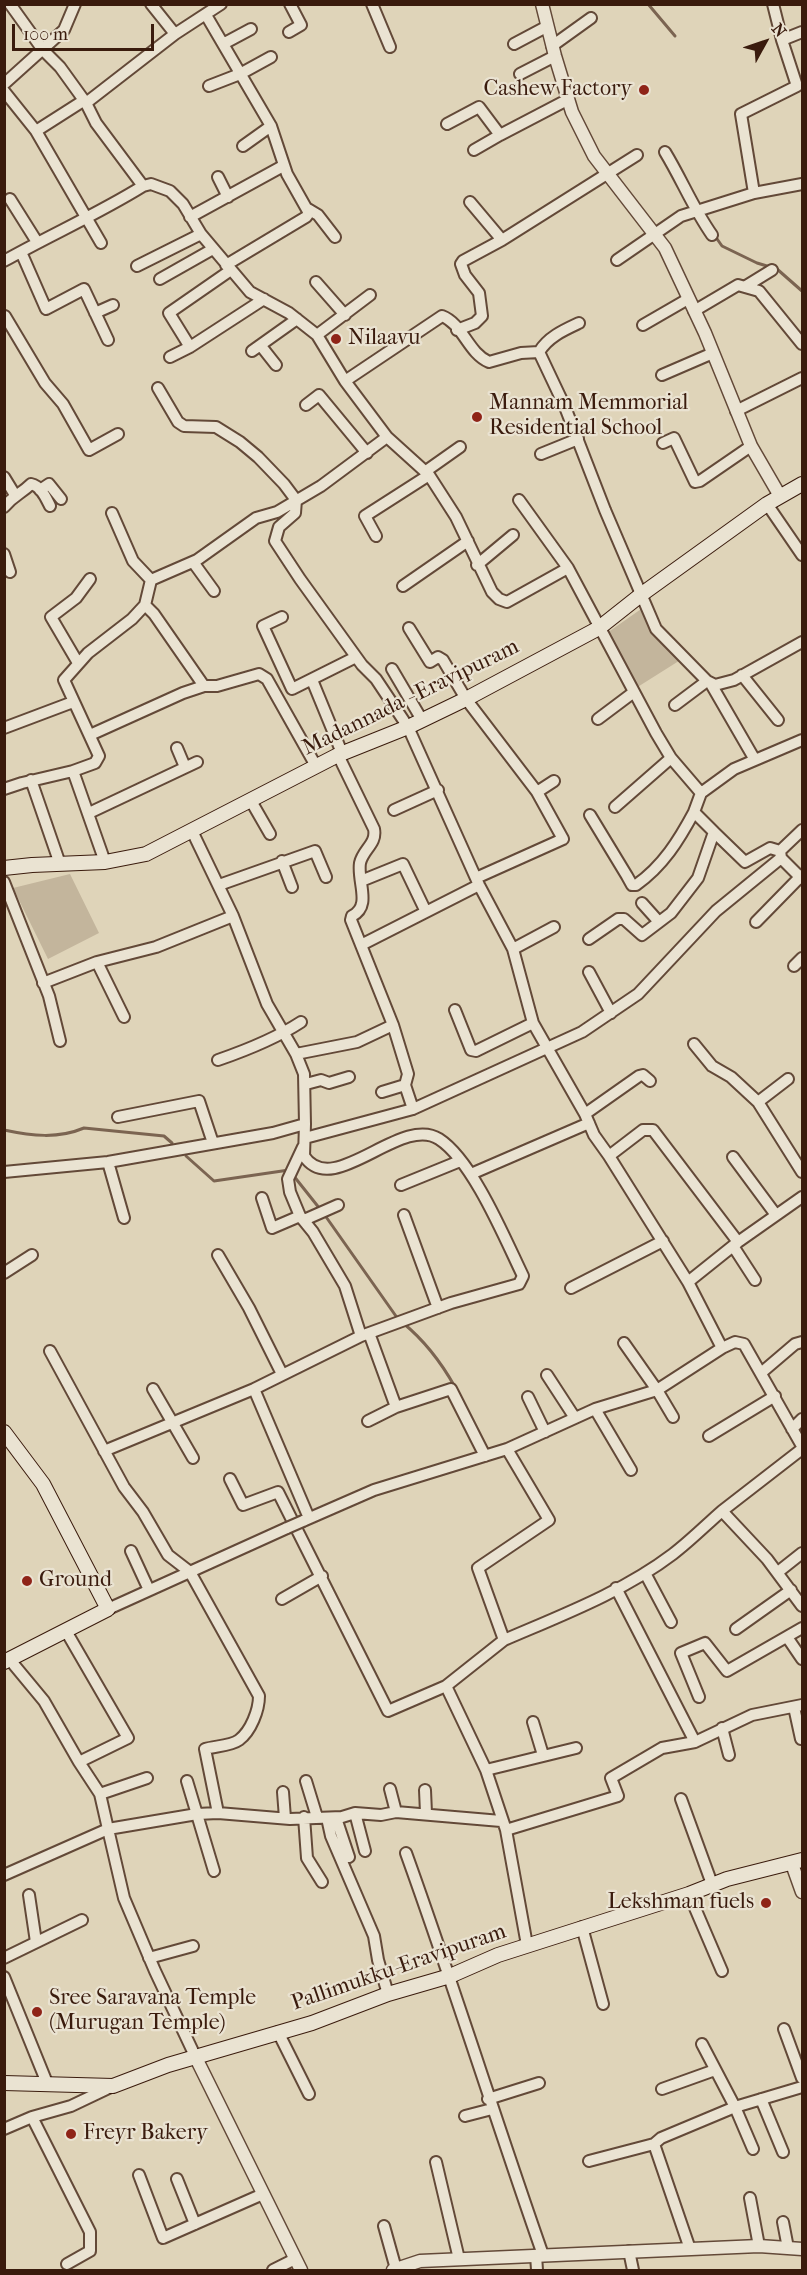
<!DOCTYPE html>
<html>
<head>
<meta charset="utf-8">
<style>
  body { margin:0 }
  #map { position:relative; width:807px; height:2275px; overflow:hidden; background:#dfd4b9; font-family:"IM FELL French Canon",serif }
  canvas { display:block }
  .frame { position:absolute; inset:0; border:6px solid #3a1b0d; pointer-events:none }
  .north { position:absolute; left:735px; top:12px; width:60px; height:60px; -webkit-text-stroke:4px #eae3d2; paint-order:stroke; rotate:50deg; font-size:16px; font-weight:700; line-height:24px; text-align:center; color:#3a1b0d }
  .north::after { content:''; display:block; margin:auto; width:21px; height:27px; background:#3a1b0d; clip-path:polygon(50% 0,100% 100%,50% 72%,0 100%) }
  .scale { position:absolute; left:12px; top:24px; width:142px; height:27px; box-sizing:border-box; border:3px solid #3a1b0d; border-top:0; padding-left:8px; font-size:18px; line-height:21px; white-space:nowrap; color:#3a1b0d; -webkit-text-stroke:4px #eae3d2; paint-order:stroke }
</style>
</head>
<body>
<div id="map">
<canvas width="807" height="2275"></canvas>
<div class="frame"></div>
<div class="north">N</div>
<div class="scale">100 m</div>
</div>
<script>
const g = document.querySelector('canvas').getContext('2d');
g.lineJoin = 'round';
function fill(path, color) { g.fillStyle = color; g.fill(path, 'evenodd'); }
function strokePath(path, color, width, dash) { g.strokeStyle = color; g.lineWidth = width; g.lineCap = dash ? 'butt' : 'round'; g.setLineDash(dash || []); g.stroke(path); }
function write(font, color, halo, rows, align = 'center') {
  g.font = font + ' "IM FELL French Canon",serif'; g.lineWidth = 4.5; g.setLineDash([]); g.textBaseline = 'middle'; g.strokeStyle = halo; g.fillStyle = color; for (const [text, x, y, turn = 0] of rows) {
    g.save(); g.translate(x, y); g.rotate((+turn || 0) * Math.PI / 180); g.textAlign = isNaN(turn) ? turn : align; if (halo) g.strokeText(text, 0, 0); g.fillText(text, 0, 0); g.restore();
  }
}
const green = new Path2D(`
  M644,607l38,52 -46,29 -29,-55z
  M70,874l29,59 -51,26 -35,-71z`);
const stream = new Path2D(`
  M648,4l27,32
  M715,236l7,10 35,17 20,6 25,22
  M4,1130c28,6 54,9 80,-2l80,8 8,7
  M186,1156l28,25 75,-11 31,39
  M324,1214l74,105
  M403,1323c22,18 38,39 52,64`);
const minor = new Path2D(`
  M10,4l33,46 17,17 26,36 10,20 47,63 8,-2 19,7 13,13 18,30 49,58 39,21 28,22 28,46 42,56 42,38 27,42 36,75 7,7 8,3 61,-34 88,165 15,25 30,35 33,-24 68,-29
  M151,4l24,30
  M372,4l18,43
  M773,4l9,36 20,-8
  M206,15l65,111 16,48 22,39 -3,4 -80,48
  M289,32l12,-7 -11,-21
  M223,44l28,-15
  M514,44l32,-17
  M552,46l39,-28
  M520,74l35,-18
  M4,84l60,-54 11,-26
  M209,86l31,-12 31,-17
  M4,91l32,40 65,112
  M86,103l89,-69 46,-30
  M447,124l32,-17 21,28 67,-35
  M36,131l47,-30
  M243,146l28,-20
  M474,150l26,-15
  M665,152c17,28 28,56 47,83
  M218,177l10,20
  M754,193l48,-9
  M10,199l27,43
  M470,202l32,38
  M308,209l10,6 17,22
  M190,217l93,-51
  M21,252l25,57 38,-20 24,51
  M617,260l64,-44 73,-23 -13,-79 56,-28 -15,-46
  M4,261c46,-26 94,-47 139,-75
  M137,266l64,-32
  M160,279l53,-30
  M316,282l29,33
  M746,286l26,-16
  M694,311l44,-26 21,6 43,53
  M95,313l18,-8
  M5,316l40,67 18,21 26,46 29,-16
  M643,325l45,-26
  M457,330l18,-7 7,-7 -3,-23 -14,-18 -4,-11 2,-3 39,-21 135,-85
  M317,335l53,-40
  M261,346l15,19
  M190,347l-21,-34 62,-43
  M252,351l45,-32
  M539,352c9,-15 25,-22 40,-29
  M170,357l20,-10 74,-48
  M662,375l51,-22
  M345,381l97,-65c21,8 26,37 47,46l32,-9 18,-1 26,55 40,103 51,119 51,52 8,4 19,-5 68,-38
  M158,388l20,34 6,4 32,1 24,15 18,15 26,27 12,16 -1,13 -16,14 -4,14 25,38 62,86 14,14 32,48 71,158 34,64 20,74 52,91 9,21 15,21 79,126 34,66 -65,42 -62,19 -88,40 -133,41 -71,31
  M306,405l13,-10 48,58
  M736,411l66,-33
  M663,443l11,-5 21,44 5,-1 51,-35
  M541,454l37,-15
  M426,471l34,-24
  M4,477l11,18
  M40,490l9,-6 12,15
  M519,500l49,68
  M767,504l35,51
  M4,507c10,-12 17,-13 27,-23 10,2 15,14 19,22
  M112,513l21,48 18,19
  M376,536l-11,-20 64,-41
  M4,554l6,18
  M193,562l21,29
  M477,565l36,-30
  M403,586l65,-45
  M145,605l9,9 50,72
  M282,617l-19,9 29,63 64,-32
  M409,628l21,34 8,-5 5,3 23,39 71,93 26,47 -87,39
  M78,663l-27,-46 25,-19 14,-19
  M392,669l30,51
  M742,675l36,45
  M312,680l30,73
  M711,684l44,76
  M675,705l32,-24
  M598,719l36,-27
  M4,728l69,-26
  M90,735l93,-42 21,-7h13l42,-12 8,5 49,87
  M177,748l8,19
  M338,755l36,74c3,15 -11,20 -14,34 -3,19 12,43 -8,53l-1,4 42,105 15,49 -3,11 8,24
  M31,780l29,84
  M4,789l18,-6 51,-12
  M537,792l17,-11
  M251,801l19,33
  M615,807l56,-49
  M394,810l44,-20
  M89,813l108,-51
  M590,815l37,61 5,9h4c27,-19 43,-45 58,-73
  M802,830l-22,21 1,7 21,21
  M714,832l31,30 25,-14 10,3
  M282,861l10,26
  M105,862l-32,-91 22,-8 4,-7 -35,-76 24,-27 44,-34 13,-14 6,-25 46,-20 59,-42 21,-6 44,-26 66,-49
  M361,881l42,-17 23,48
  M4,882l45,114 11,45
  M219,885l96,-34 11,26
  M642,903l17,19
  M756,922l46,-47
  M589,939l29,-20h6l18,16 29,-22 27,-35 16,-46 -20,-20 7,-19
  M361,945l118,-60
  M513,949l41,-22
  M97,962l27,55
  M794,966l8,-8
  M589,972l22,41
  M43,983l54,-21 59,-15 77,-31
  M455,1010l16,40 5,1 57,-28
  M694,1044l18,22 19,11 27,25 44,70
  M296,1054l61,-12 36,-17
  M218,1060c29,-10 57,-21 83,-38
  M306,1084l15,-4 8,3 20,-6
  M382,1092l23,-7
  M758,1102l30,-23
  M585,1114l54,-38 4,-1 7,6
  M118,1117l81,-16 14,42
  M305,1138l108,-29 169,-77 56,-38 78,-83 65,-53
  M303,1147l-15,32 2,13 10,24 13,16 32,54 16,50
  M609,1156l34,-26h10l85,112
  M733,1157l43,58
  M108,1162l16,56
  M4,1172l104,-10 165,-29 32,-9 -1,-50 -8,-20 -29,-50 -34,-88 -41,-85
  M471,1174l118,-51
  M401,1185l59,-24
  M262,1198l10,30 28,-12
  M404,1215l34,93
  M304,1220l34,-15
  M733,1246l22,34
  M218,1255l31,53 33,66
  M4,1273l28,-18
  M688,1282l50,-40 64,-45
  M571,1288l92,-47
  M369,1333l27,74 55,-18 34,67
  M624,1343l33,47 16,27
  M722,1348l13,-6 9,2 58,102
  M50,1351l74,136 19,25 25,43 22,17 69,124c0,14 -8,35 -20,44 -8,6 -24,6 -34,9l13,64 72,6 52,-2 13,-4 26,2 15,-3 105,9
  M761,1373l34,-29 7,-2
  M547,1375l28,43
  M153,1389l40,69
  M254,1389l55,129
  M528,1397l17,35
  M595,1409l36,61
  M368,1421l28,-14
  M792,1429l10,-10
  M709,1436l66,-40
  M507,1449l42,71 -71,48 26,72 -58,46 40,84 20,60 21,115
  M802,1449l-80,62 45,48 35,47
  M104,1451l150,-62 107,-53 90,-33 68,-19 4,-8c-18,-37 -50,-115 -84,-137 -38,-25 -106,61 -135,17l1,-32
  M230,1479l13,26 35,-13 110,219 58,-25
  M131,1551l18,39
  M778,1572l24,-19
  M645,1573l26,49
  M616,1588l79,154
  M282,1599l40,-23
  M108,1609l179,-81
  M736,1629l55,-39
  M66,1631l62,107 -49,24 21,32 8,35 89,-15 21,-1
  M787,1637l15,22
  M504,1640c58,-25 119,-48 169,-86 17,-13 33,-29 49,-43
  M10,1660l34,41 35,61
  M699,1697l-18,-44 24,-10 22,28 75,-43
  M794,1707l7,32
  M533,1722l10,33
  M722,1728l7,27
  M486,1770l90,-22
  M187,1781l27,90
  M306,1781l11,36
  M390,1789l6,23
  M425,1790l1,23
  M283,1792l2,26
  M100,1794l47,-16
  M681,1799l31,85
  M355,1813l10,38
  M304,1817l3,41 15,24
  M327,1818l4,18 43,100 4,24 10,34
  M336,1818l13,39
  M506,1830l112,-34 -7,-18 51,-30 33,-6 57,-27 50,-10
  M406,1853c48,133 90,268 137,402
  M4,1875l104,-46 16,69 31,73 41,87
  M689,1894l33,77
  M29,1895l7,47
  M582,1927l21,77
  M4,1958l78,-38
  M149,1958l44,-12
  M4,1977l43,106
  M784,2029l18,49
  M278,2032l31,62
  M702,2044l33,63 18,42
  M662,2089l53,-19
  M488,2099l51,-16
  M761,2099l22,53
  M465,2116l27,-7
  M32,2117l58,115v19l-23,13
  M4,2129l28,-12 39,-11 42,-20
  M589,2161l65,-17
  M436,2162l23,97
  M139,2175l24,63 100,-44
  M177,2179l18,45
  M750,2198l9,48
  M783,2222l5,26
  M384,2226l12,43
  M690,2249l-36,-105 7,-6 74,-31 67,-20
  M629,2251l4,19
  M536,2255l1,15
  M273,2270l22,-11`);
const tertiary = new Path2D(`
  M542,4l13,52 17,56 22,44 71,92 40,85 46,113 29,50
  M792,1864l10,28
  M196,2058l105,212
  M393,2270l27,-9 339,-15 43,3`);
const secondary = new Path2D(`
  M4,868l28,-3 73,-3 41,-8 192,-99 70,-28 58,-28 133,-71 43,-34 125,-90 35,-20
  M4,1432l39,52 65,125 -104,53
  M4,2083l109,3 55,-21 144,-42 76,-29 62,-18 48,-21 191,-61 38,-15 75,-19`);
const minorBridge = new Path2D(`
  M287,1528l16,-7`);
const markers = [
  [644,90,6,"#8f2418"],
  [336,339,6,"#8f2418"],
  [477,417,6,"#8f2418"],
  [27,1581,6,"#8f2418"],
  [766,1903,6,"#8f2418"],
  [37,2012,6,"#8f2418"],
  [71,2134,6,"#8f2418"]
];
const poiNames = [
  ["Cashew Factory",632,90,"right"],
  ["Nilaavu",348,339],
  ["Mannam Memmorial",489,404],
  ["Residential School",489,429],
  ["Ground",39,1581],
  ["Lekshman fuels",754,1903,"right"],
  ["Sree Saravana Temple",49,1999],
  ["(Murugan Temple)",49,2024],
  ["Freyr Bakery",83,2134]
];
const streetNames = [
  ["Madannada - Eravipuram",411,698,-26],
  ["Pallimukku-Eravipuram",399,1968,-19]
];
fill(green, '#c3b59c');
strokePath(stream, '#7b6451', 3);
strokePath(minor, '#634938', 14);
strokePath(tertiary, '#634938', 15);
strokePath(secondary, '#3a1b0d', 16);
strokePath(minor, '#eae3d2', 10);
strokePath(tertiary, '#eae3d2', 12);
strokePath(secondary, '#eae3d2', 14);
strokePath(minorBridge, '#634938', 14, []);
strokePath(minorBridge, '#eae3d2', 10);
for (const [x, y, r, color] of markers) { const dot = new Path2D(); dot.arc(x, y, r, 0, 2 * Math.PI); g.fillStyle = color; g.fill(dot); strokePath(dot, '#eae3d2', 2); }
write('22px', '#3a1b0d', '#eae3d2', poiNames, 'left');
write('22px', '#3a1b0d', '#eae3d2', streetNames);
</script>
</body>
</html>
